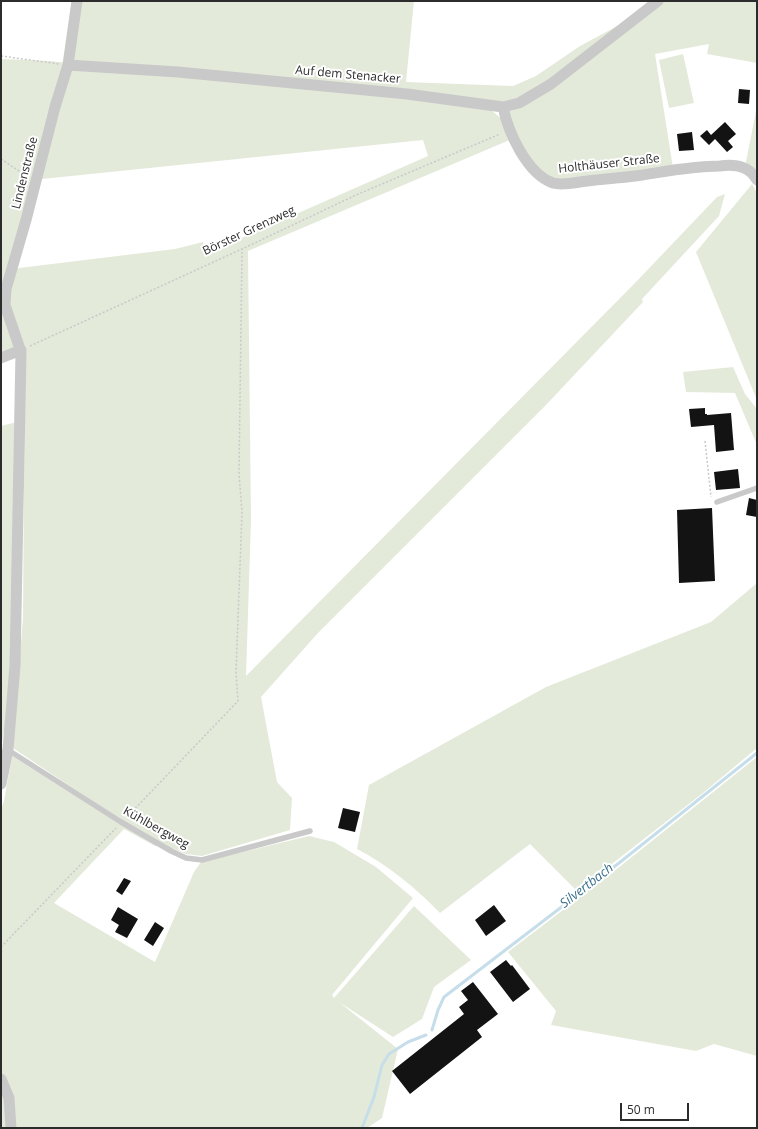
<!DOCTYPE html>
<html>
<head>
<meta charset="utf-8">
<style>
  body { margin:0 }
  #map { position:relative; width:758px; height:1129px; overflow:hidden; background:#fff; font-family:"Open Sans",sans-serif }
  canvas { display:block }
  .frame { position:absolute; inset:0; border:2px solid #2c2c2c; pointer-events:none }
  .scale { position:absolute; left:620px; top:1103px; width:69px; height:18px; box-sizing:border-box; border:2px solid #2c2c2c; border-top:0; padding-left:5px; font-size:12px; line-height:14px; white-space:nowrap; color:#2c2c2c; -webkit-text-stroke:3px #fff; paint-order:stroke }
</style>
</head>
<body>
<div id="map">
<canvas width="758" height="1129"></canvas>
<div class="frame"></div>
<div class="scale">50 m</div>
</div>
<script>
const g = document.querySelector('canvas').getContext('2d');
g.lineJoin = 'round';
function fill(path, color) { g.fillStyle = color; g.fill(path, 'evenodd'); }
function strokePath(path, color, width, dash) { g.strokeStyle = color; g.lineWidth = width; g.lineCap = dash ? 'butt' : 'round'; g.setLineDash(dash || []); g.stroke(path); }
function write(font, color, halo, rows, align = 'center') {
  g.font = font + ' "Open Sans",sans-serif'; g.lineWidth = 4; g.setLineDash([]); g.textBaseline = 'middle'; g.strokeStyle = halo; g.fillStyle = color; for (const [text, x, y, turn = 0] of rows) {
    g.save(); g.translate(x, y); g.rotate((+turn || 0) * Math.PI / 180); g.textAlign = isNaN(turn) ? turn : align; if (halo) g.strokeText(text, 0, 0); g.fillText(text, 0, 0); g.restore();
  }
}
const green = new Path2D(`
  M78,1h336l-8,81 107,4 23,-10 44,-30 84,-45h93v62l-50,-9 2,-10 -54,10 18,114 -119,12 -16,-10 -28,-42 -6,-24 -433,-41z
  M683,54l11,49 -25,5 -10,-48z
  M1,59l48,2 435,43 20,17 8,18 -264,112 3,269 -5,156 389,-393 82,-86 8,-3 -6,22 -77,83 1,3 -98,104 -227,227 -57,64 16,85 15,16 -2,32 -88,26 -16,-2 -18,-7 -13,-1 -31,-17 -70,74 101,59 39,-90 7,-10 108,-26 25,6 42,25 37,31 -81,97 2,3 80,-92 57,54 -37,27 -12,32 -29,18 -54,-35 59,47 -16,69 -15,10h-354l-12,-54v-264l3,-9 8,-45 104,65 -6,-8 -97,-65 10,-130 2,-262 -24,-1zM423,140l5,16 -223,98 -2,-12 -28,7 -164,20 21,-89z
  M757,106v71l-12,-10z
  M752,184l5,9v207l-61,-148z
  M733,367l12,27 12,15v36l-22,-52 -49,-1 -3,-20z
  M17,422l-4,213 -8,91 -4,21v-321z
  M757,583v165l-54,45 -126,98 -47,-47 -90,69c-24,-25 -52,-48 -83,-64l12,-64 177,-98 165,-65z
  M757,757v299l-43,-12 -18,7 -145,-26 5,-14 -48,-59 110,-84z
  M1,1086l5,12v30h-5z`);
const stream = new Path2D(`
  M432,1030l6,-20 6,-13 175,-134 138,-110
  M362,1128l12,-31 8,-32 7,-11 19,-12 18,-7`);
const building = new Path2D(`
  M739,89l11,1 -1,14 -11,-1z
  M725,122l11,12 -8,7 5,6 -6,5 -12,-13 -6,6 -9,-9 7,-6 4,5z
  M692,132l2,18 -15,1 -2,-17z
  M705,408v6h2v1l24,-2 3,37 -18,2 -2,-27 -23,2 -2,-18z
  M738,469l2,19 -24,2 -2,-18z
  M749,498l8,2v17l-11,-2z
  M712,508l3,73 -36,2 -2,-73z
  M343,808l17,4 -5,20 -17,-4z
  M124,878l7,3 -9,14 -6,-4z
  M494,905l12,16 -20,15 -11,-16z
  M118,907l20,12 -11,19 -12,-6 4,-7 -8,-5z
  M155,922l9,6 -11,18 -9,-6z
  M506,960l5,6 1,-1 18,24 -17,13 -23,-30z
  M473,982l25,32 -21,16 5,7 -72,57 -18,-23 72,-57 -5,-7 9,-7 -7,-9z`);
const path = new Path2D(`
  M1,56l58,8
  M1,159l27,18
  M30,346l212,-97 114,-54 144,-61
  M705,441l6,56
  M127,817l111,-116 -2,-29 6,-160 -3,-38 3,-225
  M1,947l115,-119`);
const service = new Path2D(`
  M717,502l40,-14
  M8,750l113,72 50,29 15,7 16,2 108,-29`);
const minor = new Path2D(`
  M68,65l110,7 229,22 96,13 16,-4 32,-19 107,-83
  M503,107c5,25 24,67 50,76 10,3 24,-1 34,-2 16,-2 32,-3 48,-5 28,-4 56,-10 85,-10 7,-1 17,-1 24,2 5,2 10,7 13,12
  M1,358l20,-8
  M1,784l7,-35 7,-83 6,-314 -16,-47 1,-16 20,-69 29,-113 13,-42 9,-64
  M1,1079l8,19 2,30`);
const streetNames = [
  ["Auf dem Stenacker",348,75,5],
  ["Holthäuser Straße",609,164,-6],
  ["Lindenstraße",25,173,-76],
  ["Börster Grenzweg",249,231,-25],
  ["Kühlbergweg",156,828,29]
];
const waterNames = [
  ["Silvertbach",587,886,-38]
];
fill(green, '#e3eada');
strokePath(stream, '#c6deea', 3);
fill(building, '#131313');
strokePath(path, '#c9c9c9', 1.5, [2, 2]);
strokePath(service, '#c9c9c9', 5.5);
strokePath(minor, '#c9c9c9', 11);
write('12px', '#2c2c2c', '#fff', streetNames);
write('italic 13px', '#3c718d', '#fff', waterNames);
</script>
</body>
</html>
